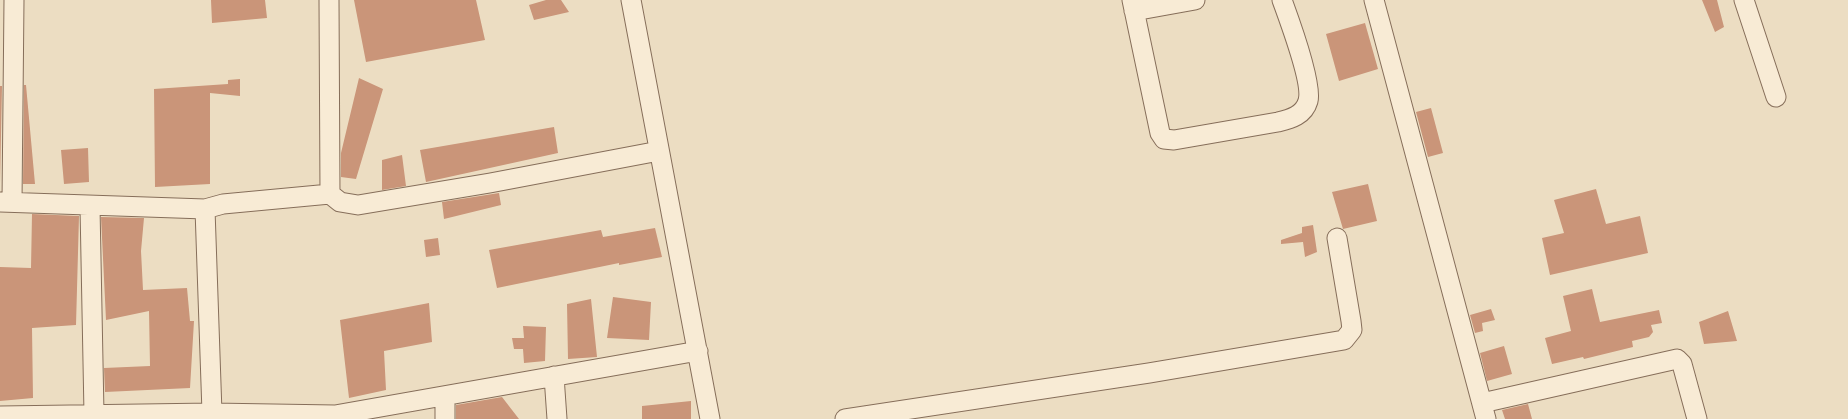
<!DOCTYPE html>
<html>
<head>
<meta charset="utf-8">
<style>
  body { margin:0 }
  canvas { display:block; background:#ecddc2 }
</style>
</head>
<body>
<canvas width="1848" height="419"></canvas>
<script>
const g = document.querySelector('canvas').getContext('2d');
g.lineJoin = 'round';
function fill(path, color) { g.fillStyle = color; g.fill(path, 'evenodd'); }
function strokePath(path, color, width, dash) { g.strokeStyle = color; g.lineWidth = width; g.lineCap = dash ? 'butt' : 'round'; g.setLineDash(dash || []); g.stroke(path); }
const building = new Path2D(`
  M211,0h54l2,18 -55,5z
  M354,0h122l9,40 -119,22z
  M546,0h15l8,12 -35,8 -5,-15z
  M1702,0h15l7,27 -9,5z
  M1365,23l13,46 -39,12 -13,-47z
  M359,78l24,11 -27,90 -15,-2v-24z
  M240,79v17l-30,-3v91l-55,3 -1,-98 74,-5v-4z
  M24,85h2l9,99h-12z
  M0,86h2l-2,98z
  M1431,108l12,45 -15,4 -12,-45z
  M554,127l4,26 -132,29 -6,-32z
  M88,148l1,34 -25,2 -3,-34z
  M402,155l4,31 -24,4v-30z
  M1368,184l9,37 -34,8 -11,-37z
  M1596,189l10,35 34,-8 8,37 -98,22 -8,-37 22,-5 -10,-33z
  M499,193l2,12 -57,14 -2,-17z
  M32,214l47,2 -3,109 -44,3 1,70 -33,3v-134l31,1z
  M101,217l43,1 -3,33 2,39 44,-2 3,33h4l-4,67 -85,4 -1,-24 46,-2 -1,-55 -43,9z
  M1313,225l4,27 -12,5 -2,-15 -22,2v-4l21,-7v-6z
  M655,228l7,29 -43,8v-2l-122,25 -8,-38 112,-20 2,7z
  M438,238l2,17 -14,2 -2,-17z
  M1592,289l8,33 59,-12 3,13 -11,2 2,7 -4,5 -17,4 1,6 -49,12 -1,-2 -31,7 -7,-26 26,-7 -8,-35z
  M613,297l38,5 -2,38 -42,-2z
  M591,299l6,58 -29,2 -1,-55z
  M429,303l3,39 -48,9 2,39 -37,8 -9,-78z
  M1491,309l4,11 -13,3 1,8 -8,2 -5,-18z
  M1728,311l9,30 -33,3 -5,-22z
  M523,326l23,1 -1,34 -21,2 -1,-14h-9l-2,-11h12z
  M1504,346l8,28 -25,7 -7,-28z
  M502,397l17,22h-63v-14z
  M691,401v18h-49v-13z
  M1528,404l4,15h-27l-3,-9z`);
const minor = new Path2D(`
  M329,0l1,194
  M631,0l79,419
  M1132,0l28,133 4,6 10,1 104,-18c13,-3 26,-7 30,-21 5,-17 -19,-82 -26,-101
  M1374,0l112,419
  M1744,0l32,97
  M1134,11l61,-11
  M0,202l205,7 18,-5 107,-10 10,8 18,3 132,-22 169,-32
  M12,202l2,-202
  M90,207l4,207
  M205,209l7,204
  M554,376l3,43
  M1482,403l195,-44 5,5 15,55
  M0,416l212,-3 123,2 363,-64
  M445,419v-23
  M845,419l304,-46 195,-33 8,-10 -1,-9 -14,-83`);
fill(building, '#ca9579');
strokePath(minor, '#866e5a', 21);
strokePath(minor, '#f8ebd5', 19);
</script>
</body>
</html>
